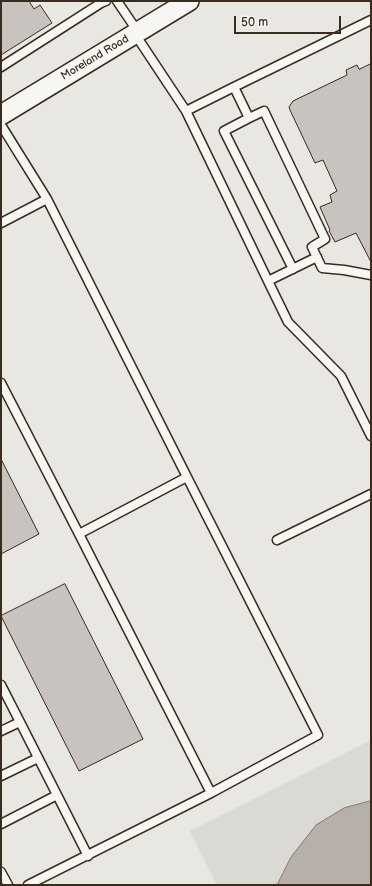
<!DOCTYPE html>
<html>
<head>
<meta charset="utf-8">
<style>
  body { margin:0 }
  #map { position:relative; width:372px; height:886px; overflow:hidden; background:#f6f6f2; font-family:"Balsamiq Sans",sans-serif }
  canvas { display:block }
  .frame { position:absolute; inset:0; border:2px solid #3b2a1e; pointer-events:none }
  .scale { position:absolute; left:234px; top:16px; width:107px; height:18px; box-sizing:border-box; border:2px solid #3b2a1e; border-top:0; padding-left:5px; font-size:12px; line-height:14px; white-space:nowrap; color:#3b2a1e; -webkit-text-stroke:3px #f6f6f2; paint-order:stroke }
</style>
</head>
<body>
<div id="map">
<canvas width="372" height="886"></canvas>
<div class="frame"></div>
<div class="scale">50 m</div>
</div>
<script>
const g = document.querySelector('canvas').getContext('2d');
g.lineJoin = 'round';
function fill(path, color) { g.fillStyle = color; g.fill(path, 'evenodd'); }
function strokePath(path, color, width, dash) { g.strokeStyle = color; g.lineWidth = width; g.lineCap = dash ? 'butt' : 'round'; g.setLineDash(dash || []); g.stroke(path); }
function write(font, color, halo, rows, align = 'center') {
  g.font = font + ' "Balsamiq Sans",sans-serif'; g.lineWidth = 3.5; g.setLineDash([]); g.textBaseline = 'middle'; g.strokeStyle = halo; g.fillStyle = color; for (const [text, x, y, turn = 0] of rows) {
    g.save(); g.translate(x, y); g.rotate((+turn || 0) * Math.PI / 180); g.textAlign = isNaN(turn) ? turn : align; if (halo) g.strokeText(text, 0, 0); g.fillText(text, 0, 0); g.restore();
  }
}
const built = new Path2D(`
  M1,1h370v884h-370z`);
const green = new Path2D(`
  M371,740v145h-154l-27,-54z`);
const water = new Path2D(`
  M371,801v84h-94l14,-28 25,-32 28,-17z`);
const building = new Path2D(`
  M1,1h28l5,8 6,-4 12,18 -51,32z
  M371,64v198l-15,-29 -21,9 -6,-11 1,-1 -10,-23 12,-5 -2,-7 7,-4 -14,-31 -8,3 -25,-53 -1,-3 4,-6 54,-26 -1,-5 11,-5 2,4z
  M1,459l38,75 -38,20z
  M65,584l78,155 -64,32 -78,-155z`);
const service = new Path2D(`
  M117,1l21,31
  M371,20l-137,67 15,31 15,-7 61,128 -13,8 10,21 22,2 27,5
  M135,34l51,77 48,-24
  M1,67l100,-64 5,-2
  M186,111l82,170 49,-24
  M249,118l-25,13 69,138
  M1,125l46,74 140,278 -108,57 -78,-151
  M1,223l46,-24
  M268,281l20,41 53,54 30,60
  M79,534l132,259 107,-58 -131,-258
  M277,540l94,-46
  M1,685l19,37 -19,9
  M20,722l68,134
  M1,776l37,-18
  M1,824l56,-29
  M1,872l7,13
  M28,885l183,-92`);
const tertiary = new Path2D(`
  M1,115l188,-114`);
const streetNames = [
  ["Moreland Road",95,58,-31]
];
fill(built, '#e8e7e2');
fill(green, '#dad9d3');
fill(water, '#b6b0a9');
strokePath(water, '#857a71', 1);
fill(building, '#c8c3be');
strokePath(building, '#3b2a1e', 1);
strokePath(service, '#3b2a1e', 11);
strokePath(tertiary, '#3b2a1e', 22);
strokePath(service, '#f6f6f2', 8);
strokePath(tertiary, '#f6f6f2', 19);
write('11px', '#3b2a1e', '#f6f6f2', streetNames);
</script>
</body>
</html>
